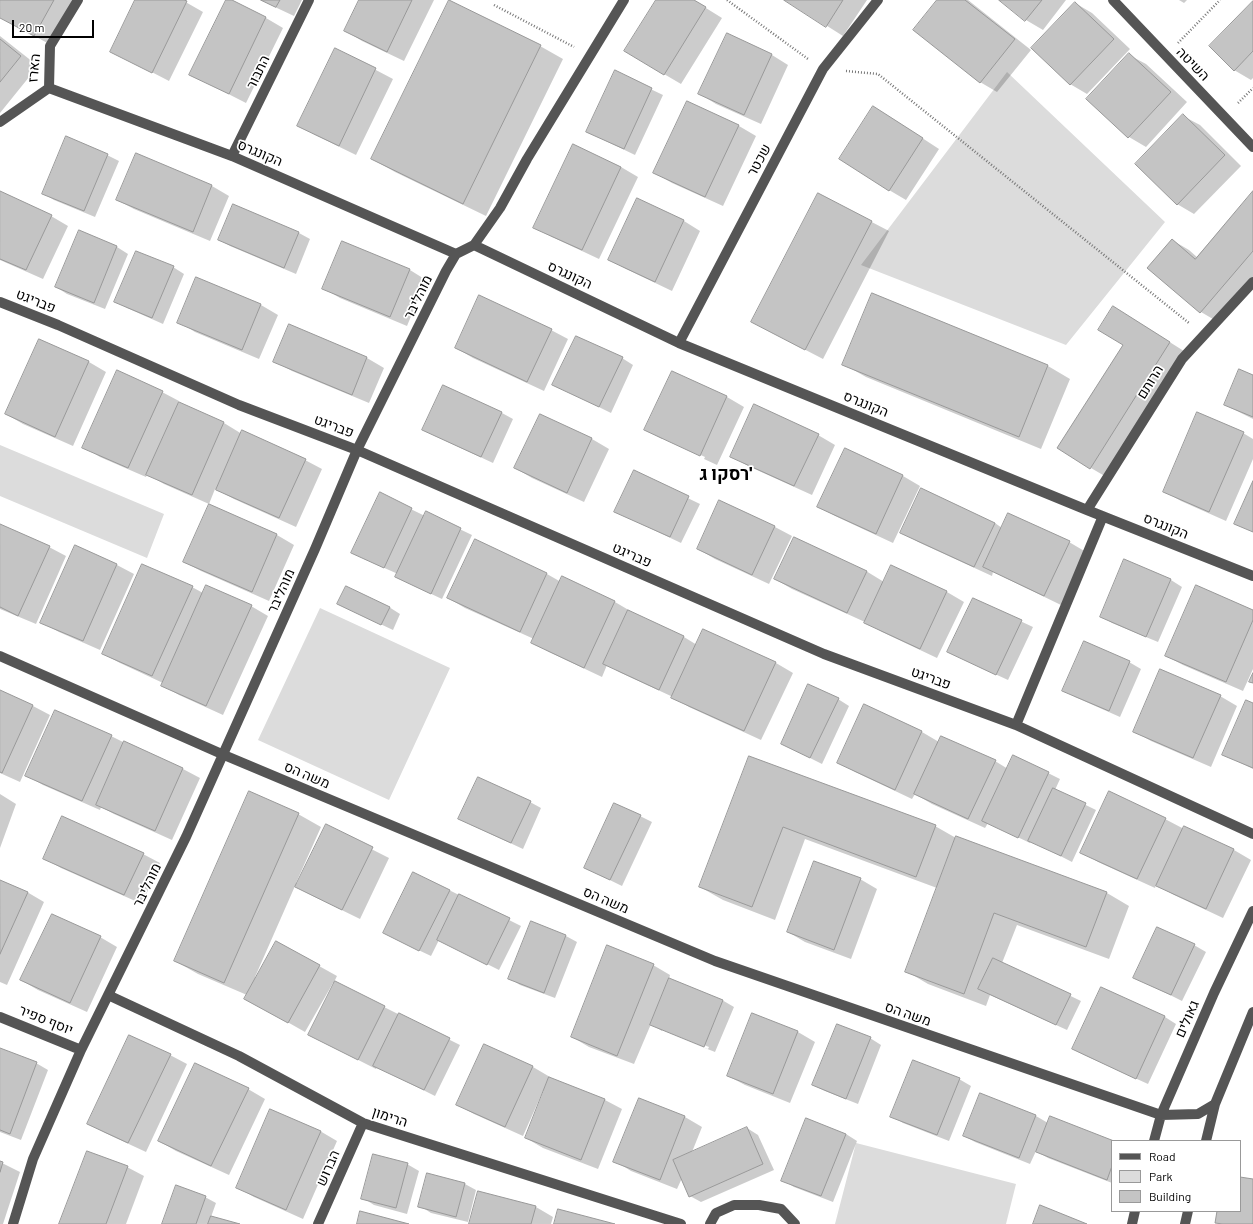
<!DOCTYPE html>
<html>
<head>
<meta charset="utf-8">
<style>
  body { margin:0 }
  #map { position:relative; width:1253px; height:1224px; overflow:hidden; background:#fff; font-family:Barlow,sans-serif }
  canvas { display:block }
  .legend { position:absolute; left:1111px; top:1140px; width:130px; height:72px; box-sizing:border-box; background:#fff; border:1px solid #999; margin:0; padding:5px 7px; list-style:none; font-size:12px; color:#000 }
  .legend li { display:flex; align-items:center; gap:8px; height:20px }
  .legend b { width:20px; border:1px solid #999 }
  .scale { position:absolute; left:12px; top:20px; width:82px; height:18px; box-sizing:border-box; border:2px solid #000; border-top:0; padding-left:5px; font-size:12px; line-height:14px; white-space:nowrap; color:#000; -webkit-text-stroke:3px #fff; paint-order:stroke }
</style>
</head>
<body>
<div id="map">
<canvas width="1253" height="1224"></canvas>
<ul class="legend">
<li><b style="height:5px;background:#555"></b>Road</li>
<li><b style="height:11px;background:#dcdcdc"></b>Park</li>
<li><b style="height:11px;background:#c4c4c4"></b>Building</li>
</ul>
<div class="scale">20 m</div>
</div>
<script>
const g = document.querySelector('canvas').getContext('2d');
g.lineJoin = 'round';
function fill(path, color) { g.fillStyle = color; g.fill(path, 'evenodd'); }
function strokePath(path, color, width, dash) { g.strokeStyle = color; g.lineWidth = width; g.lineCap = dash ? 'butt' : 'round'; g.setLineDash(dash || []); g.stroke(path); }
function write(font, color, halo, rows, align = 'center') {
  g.font = font + ' Barlow,Heebo,sans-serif'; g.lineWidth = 3.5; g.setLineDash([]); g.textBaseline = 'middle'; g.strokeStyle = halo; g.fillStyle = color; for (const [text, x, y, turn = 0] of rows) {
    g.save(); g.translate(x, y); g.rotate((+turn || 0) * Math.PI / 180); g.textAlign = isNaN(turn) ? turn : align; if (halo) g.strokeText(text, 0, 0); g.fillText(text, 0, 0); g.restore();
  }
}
const green = new Path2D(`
  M1007,72l158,150 -99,123 -205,-80z
  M0,445l164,69 -17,44 -147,-62z
  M320,608l130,60 -61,132 -131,-60z
  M856,1143l160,41 -10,40h-171z`);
const shadow = new Path2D(`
  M0,0h76l-25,45 -51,-28z
  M136,0h46l21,12 -34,69 -58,-30z
  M227,0l39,18 17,10 -37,75 -55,-28z
  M260,0h42l-8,16z
  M361,0h73l-30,61 -42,-20 -16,-10z
  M657,0h36l29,18 -41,66 -17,-10z
  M786,0h81l-24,36z
  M938,0h30l63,50 -34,42 -17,-10z
  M1001,0h65l-23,30 -17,-10z
  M1179,0h8l-3,3z
  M1253,2v76l-2,2 -17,-10z
  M1075,3l17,10 38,36 -43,45 -17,-10z
  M727,35l45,20 16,10 -27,59 -45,-20 -16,-10z
  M0,36l38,30 -38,47z
  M540,46l23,13 -77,157 -91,-44 -23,-13z
  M336,49l57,30 -37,76 -41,-20 -17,-10z
  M1129,55l17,9 41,38 -41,45 -17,-10 -41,-38z
  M615,72l48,23 -28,60 -48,-23z
  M687,103l52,23 17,10 -33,70 -51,-23 -17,-10z
  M1183,116l17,9 41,41 -47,48 -17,-10z
  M890,117l49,32 -33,51 -17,-10z
  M573,145l48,22 17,10 -39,82 -47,-22 -17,-9z
  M136,154l76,32 17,10 -19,45 -76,-32 -17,-9z
  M107,155l12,6 -24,56 -41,-17 -11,-7z
  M0,192l51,24 17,10 -25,53 -43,-19z
  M1253,192v88l-35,42 -17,-10 -53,-44 24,-28 17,10 9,8z
  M818,194l71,37 -66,128 -54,-28z
  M637,200l47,21 16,10 -28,60 -46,-22 -17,-9z
  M233,205l66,28 11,6 -14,35 -66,-28 -11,-6z
  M79,232l38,15 11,7 -23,55 -38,-15 -11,-7z
  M173,267l11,7 -21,50 -36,-16 -11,-6z
  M410,270l16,10 -19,46 -67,-28 -17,-10z
  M197,279l64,26 17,10 -19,44 -64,-27 -16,-10z
  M873,294l175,72 22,13 -29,70 -175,-72 -23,-13z
  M1130,317l57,36 -79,125 -17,-10 33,-123z
  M290,326l77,32 17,10 -15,35 -77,-32 -17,-9z
  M551,330l17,9 -24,52 -71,-33 -17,-10z
  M39,340l50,22 17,10 -33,74 -50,-22 -17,-10z
  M622,358l11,7 -22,48 -57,-28z
  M672,372l55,25 17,10 -27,58 -13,-6 1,-2 -43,-20v2l-17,-9z
  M1253,376v43l-28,-14z
  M162,392l17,9 -1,2 46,20 18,11 63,26 17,9 -26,58 -62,-28 -19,-10 -6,15 -45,-20 -17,-10 -1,3 -46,-20 -16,-10z
  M502,413l11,6 -20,44 -58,-27 -11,-6z
  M540,415l52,24 17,10 -25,53 -52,-24 -17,-10z
  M1243,433l10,6v20l-27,62 -45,-20 -17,-10z
  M818,435l17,10 -23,50 -64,-29 -17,-10z
  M845,450l58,26 17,10 -27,57 -58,-27 -17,-9z
  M634,472l66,32 -19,39 -65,-31z
  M380,494l45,22 1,-3 46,22 -30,64 -34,-16 -12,-6 2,-3 -34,-15z
  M720,501l55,26 17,9 -23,48 -54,-25 -17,-10z
  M210,505l67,30 17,10 -25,56 -68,-30 -17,-9z
  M995,523l7,5 67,14 17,10 -25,53 -68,-33 -1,4 -74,-34 -17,-10z
  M0,525l49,22 17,9 -30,68 -36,-15z
  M475,541l72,33 14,8 1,-4 53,24 17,10 -1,1 53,24 13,8 7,-15 72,33 17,10 -32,67 -72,-33 -16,-10 -52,-24 -14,-8 -5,12 -53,-25 -17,-9 2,-4 -69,-31 -17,-10z
  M76,547l41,18 17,9 -34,76 -41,-18 -17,-9z
  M1125,561l46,19 11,7 -24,55 -46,-19 -11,-7z
  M891,567l56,25 17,10 -27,56 -55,-26 -17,-10 -73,-33 -17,-10 91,-8 18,11z
  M192,587l11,6 48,13 17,10 -45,99 -44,-20 -17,-10 1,-2 -43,-20 -17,-9z
  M973,599l60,28 -25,53 -48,-22z
  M338,604l51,3 11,7 -7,16z
  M1253,611v58l-10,22 -60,-26 -17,-9z
  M1129,662l12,7 -21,48 -45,-20 -11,-6z
  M0,691l33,15 17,9 -30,67 -20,-9z
  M1220,696l17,10 -26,61 -60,-26 -17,-10z
  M838,699l11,7 -27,58 -40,-20z
  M1253,704v65l-30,-15z
  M865,706l57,26 17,10 56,19 13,8 40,4 12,6 -5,11 41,20 -24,52 -41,-21 -1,2 -42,-20 -3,5 -53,-24 -17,-10 -3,5 -57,-27 -17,-10z
  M111,736l14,7 58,26 17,9 -28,62 -58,-26 -13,-7 -1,3 -57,-25 -17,-10z
  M749,757l186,69 21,12 151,55 22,13 -20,53 -92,-34 -15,38 79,38 -14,29 -77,-35 -4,11 -58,-22 -22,-13 31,-83 -132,-49 -30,81 -52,-20 -23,-13z
  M0,794l16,10 -16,44z
  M530,802l11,6 -18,41 -52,-24z
  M298,814l23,13 -25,56h2l28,-57 63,32 -29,61 -47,-23 -18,-10 -40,91h1l20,-35 61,34 -3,6 126,63 -25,51 -58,-29 -1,2 -67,-34 25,-51 -1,-1 -28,49 -60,-34 2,-3 -49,-21 -23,-13z
  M640,816l12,6 -30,64 -37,-18z
  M1165,819l19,10 1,-2 49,23 17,10 -28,58 -49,-23 -18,-10 -1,3 -57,-26 -16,-10z
  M143,854l17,9 -18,41 -81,-36 -17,-10z
  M860,879l17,10 -26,70 -46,-17 -17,-10z
  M0,881l27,11 17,10 -37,83 -7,-3z
  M449,890l72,36 -22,44 -60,-30 -8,16 -36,-17z
  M531,922l35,14 11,6 -22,56 -35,-13 -11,-7z
  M100,937l17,10 -30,65 -49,-22 -17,-10z
  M1194,945l12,7 -24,49 -48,-24z
  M653,965l17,10 -1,4 53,21 12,7 -19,45 -53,-21 46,18 1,-2 -47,-18v2l-11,-7 -17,40 -45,-17 -17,-10z
  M1101,988l64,29 11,7 -28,60 -64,-29 -11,-6z
  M753,1014l45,18 17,10 -25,61 -45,-18 -17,-9z
  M870,1038l11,7 -23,59 -33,-13 -12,-6z
  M484,1045l49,22 17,10 -1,1 56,22 17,9 -24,60 -55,-21 -17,-10 19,-46 -2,-1 -20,45 -49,-22 -17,-9z
  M0,1050l36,13 12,7 -27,70 -21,-8z
  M170,1055l17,9 -41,88 -41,-19 -17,-9z
  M959,1079l12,7 -22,55 -46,-18 -11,-7z
  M248,1089l17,10 -36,76 -53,-24 -17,-10z
  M980,1094l56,22 12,7 64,18v42l-64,-25 -12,-7 -6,13 -55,-22 -11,-6z
  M639,1099l46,18 17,10 -10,25 55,-24 11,7 16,35 -73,32 -11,-6 -8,-18 -5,11 -46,-18 -16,-10z
  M320,1131l17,10 -34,78 -49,-22 -17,-10z
  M846,1134l11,7 -24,61 -39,-15 -11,-7z
  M0,1162l20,10 -17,52h-3z
  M407,1164l12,7 -12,43 -33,-9 -11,-7z
  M127,1167l17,9 -18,48h-66z
  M428,1174l37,10 11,6 -8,32 -37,-9 -11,-7z
  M205,1197l11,6 -5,14 25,7h-73z
  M536,1207l17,10 -2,7h-81z`);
const building = new Path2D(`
  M0,0h54l-20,36 -34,-18z
  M135,0h49l3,1 -35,72 -42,-21z
  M226,0h6l34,17 -37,77 -40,-19z
  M261,0h19l-4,7z
  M359,0h53l-25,52 -43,-21z
  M449,0l92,45 -78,159 -92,-45z
  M656,0h38l12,7 -42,68 -40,-24z
  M784,0h59l-17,27z
  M937,0h28l50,39 -35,44 -67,-53z
  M999,0h43l-17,21z
  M1253,1v50l-19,20 -25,-25z
  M1075,2l39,37 -44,46 -39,-37z
  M727,33l45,21 -28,61 -46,-21z
  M0,39l21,17 -21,26z
  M335,48l41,20 -37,78 -42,-20z
  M1129,53l42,39 -43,46 -42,-39z
  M615,70l37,18 -28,61 -38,-17z
  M687,101l52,24 -34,72 -52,-24z
  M873,106l50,32 -34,53 -50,-32z
  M1183,114l42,41 -48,50 -42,-41z
  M66,136l42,18 -24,57 -42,-17z
  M573,144l48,23 -39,83 -49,-22z
  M136,153l76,32 -19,47 -77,-32z
  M0,191l52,24 -26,55 -26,-11z
  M1253,191v60l-53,62 -53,-45 25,-29 23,20z
  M818,193l54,28 -67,129 -54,-28z
  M637,198l47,22 -29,62 -47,-22z
  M233,204l66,28 -15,36 -66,-28z
  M79,230l38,16 -23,57 -39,-16z
  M342,241l68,28 -20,48 -68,-28z
  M136,251l38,15 -22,52 -38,-16z
  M196,277l65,27 -19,46 -65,-27z
  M872,293l176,72 -29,72 -177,-72z
  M479,295l73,34 -25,53 -72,-34z
  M1113,306l57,36 -80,127 -33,-21 66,-103 -25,-15z
  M289,324l78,33 -15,38 -79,-33z
  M576,336l47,21 -24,50 -47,-22z
  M39,339l50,22 -34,76 -50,-23z
  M1239,369l14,6v42l-29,-12z
  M117,370l46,21 -35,77 -46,-20z
  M672,371l55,25 -27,60 -56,-26z
  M443,385l59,27 -21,45 -59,-27z
  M179,402l45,20 -32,73 -46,-20z
  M754,404l65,30 -25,52 -64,-29z
  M1197,412l47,20 -35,80 -46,-20z
  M540,414l52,24 -25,55 -53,-25z
  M242,430l64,29 -27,59 -63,-28z
  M845,448l58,27 -27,59 -59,-27z
  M634,470l55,26 -19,41 -56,-25z
  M1253,481v51l-19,-8z
  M921,488l74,35 -21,44 -74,-34z
  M380,492l32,16 -28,60 -33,-15z
  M719,500l56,26 -23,49 -55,-26z
  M209,504l68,30 -25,58 -69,-30z
  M426,511l35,17 -30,66 -36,-17z
  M1008,513l62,28 -26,55 -61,-29z
  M0,524l50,22 -32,70 -18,-9z
  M794,537l73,34 -20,42 -73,-34z
  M475,539l72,34 -27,59 -73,-34z
  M75,545l42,19 -34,77 -43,-18z
  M1124,559l47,20 -25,58 -46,-20z
  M142,564l51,22 -41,90 -50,-22z
  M891,565l56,26 -27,58 -56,-26z
  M562,576l53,25 -31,67 -53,-25z
  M206,585l46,20 -46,101 -45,-20z
  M1196,585l57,25v10l-27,62 -61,-26z
  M346,586l44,21 -9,18 -44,-21z
  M973,598l49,22 -26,55 -49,-23z
  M628,610l56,26 -25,54 -56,-26z
  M703,629l73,33 -32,69 -73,-33z
  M1084,641l46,20 -21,50 -47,-20z
  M1160,669l61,26 -28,63 -60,-26z
  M1253,673v10l-4,-1z
  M808,684l31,14 -29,60 -29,-14z
  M0,690l33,15 -31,68 -2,-1z
  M1246,700l7,3v65l-31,-13z
  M864,704l58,27 -27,59 -58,-27z
  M55,710l57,25 -30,66 -57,-25z
  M941,736l55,24 -28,59 -54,-25z
  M124,741l59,27 -28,63 -59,-26z
  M1013,755l36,17 -31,66 -36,-17z
  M749,756l187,69 -20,52 -133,-50 -31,80 -53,-20z
  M478,777l53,24 -20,42 -53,-24z
  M1053,788l33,15 -25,53 -33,-15z
  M249,791l50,22 -75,170 -50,-22z
  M1109,791l57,27 -29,61 -57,-26z
  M614,803l27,12 -31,65 -26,-12z
  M62,816l82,37 -20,42 -81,-36z
  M326,824l47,23 -31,63 -47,-23z
  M1184,826l50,23 -28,60 -50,-23z
  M956,836l151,56 -21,55 -92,-34 -30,81 -59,-22z
  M814,861l47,17 -27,72 -47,-18z
  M413,872l37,18 -31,61 -36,-18z
  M0,880l28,12 -28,62z
  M459,894l51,24 -23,47 -50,-25z
  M52,914l49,22 -31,67 -50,-23z
  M531,921l35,14 -22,58 -36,-14z
  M1157,927l38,17 -24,51 -38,-17z
  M276,941l44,24 -32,58 -44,-24z
  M607,945l47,19 -37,92 -46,-19z
  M993,958l78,36 -15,31 -78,-36z
  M669,978l54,22 -19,47 -54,-22z
  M335,981l50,25 -27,54 -50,-25z
  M1101,987l64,29 -29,63 -64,-30z
  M399,1013l51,25 -26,52 -51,-24z
  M752,1013l46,18 -25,63 -46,-18z
  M837,1024l34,13 -25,62 -34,-14z
  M129,1035l42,19 -43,89 -41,-19z
  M484,1044l49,22 -28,61 -49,-22z
  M0,1048l37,14 -27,72 -10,-4z
  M913,1060l47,18 -23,57 -47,-18z
  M195,1063l54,25 -38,78 -53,-25z
  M549,1077l56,22 -24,61 -56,-22z
  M980,1093l56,22 -17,43 -56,-22z
  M639,1098l46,18 -25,64 -47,-18z
  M270,1109l51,22 -35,79 -50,-22z
  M1050,1116l64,25h-2v25l-5,14 -71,-28z
  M806,1118l40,16 -25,62 -40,-15z
  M747,1127l16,37 -74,33 -16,-37z
  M87,1151l41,15 -22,58h-47z
  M373,1154l35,9 -12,45 -35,-9z
  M0,1161l3,1 -3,10z
  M427,1173l38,10 -9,34 -38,-10z
  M1240,1177l13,2v45h-30l-8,-1 2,-12h23z
  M176,1185l30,11 -10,28h-34z
  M478,1191l58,15 -5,18h-62z
  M1040,1205l47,19h-54z
  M558,1209l57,15h-61z
  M360,1211l49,13h-52z
  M211,1216l29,8h-32z`);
const path = new Path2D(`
  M727,0l81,59
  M494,5l80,42
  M1178,43l42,-43
  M846,71l32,3 311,249
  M1238,103l15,-15`);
const minor = new Path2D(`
  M1113,0l140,147
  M49,88l183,68 224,98
  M0,122l49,-34 1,-42 28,-46
  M232,156l77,-156
  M474,245l205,98 408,167 166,66
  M0,302l58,23 181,80 118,45 467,204 192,71 237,109
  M679,343l144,-274 55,-69
  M1087,510l95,-151 71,-77
  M0,656l224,99 491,206 446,154 37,-1 17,-10
  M1016,725l87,-209
  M108,995l131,61 124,67 318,101
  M0,1017l81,33
  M1154,1141l7,-26 53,-122 39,-82
  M1206,1141l9,-37 38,-92
  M13,1224l20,-65 48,-109 105,-213 129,-288 42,-99 89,-179 10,-17 18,-9 26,-37 27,-49 97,-159
  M318,1224l45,-101
  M710,1224l6,-11 18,-8h25l22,4 14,15
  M1132,1224l3,-13
  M1185,1224l3,-13`);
const streetNames = [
  ["השיטה",1193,64,46],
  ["הארז",34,68,-84],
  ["התבור",258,72,-64],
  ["הקונגרס",260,153,23],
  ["שכטר",759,160,-62],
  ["הקונגרס",570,275,25],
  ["מוהליבר",418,297,-64],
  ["פבריגט",36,301,22],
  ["הרותם",1150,382,-58],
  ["הקונגרס",866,404,22],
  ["פבריגט",334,426,21],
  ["הקונגרס",1166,526,22],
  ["פבריגט",632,555,24],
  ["מוהליבר",281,591,-66],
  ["פבריגט",931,678,20],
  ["משה הס",307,775,23],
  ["מוהליבר",147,885,-64],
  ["משה הס",606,900,23],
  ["משה הס",908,1014,19],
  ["גאולים",1187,1019,-66],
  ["יוסף ספיר",46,1020,22],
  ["הרימון",390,1117,18],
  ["הברוש",328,1168,-66]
];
const districtNames = [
  ["רסקו ג'",726,474]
];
fill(green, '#dcdcdc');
fill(shadow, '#0003');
fill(building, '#c4c4c4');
strokePath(building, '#999', 1);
strokePath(path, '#777', 2.5, [1, 2]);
strokePath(minor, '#555', 10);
write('14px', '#000', '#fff', streetNames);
write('bold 18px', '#000', '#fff', districtNames);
</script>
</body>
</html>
